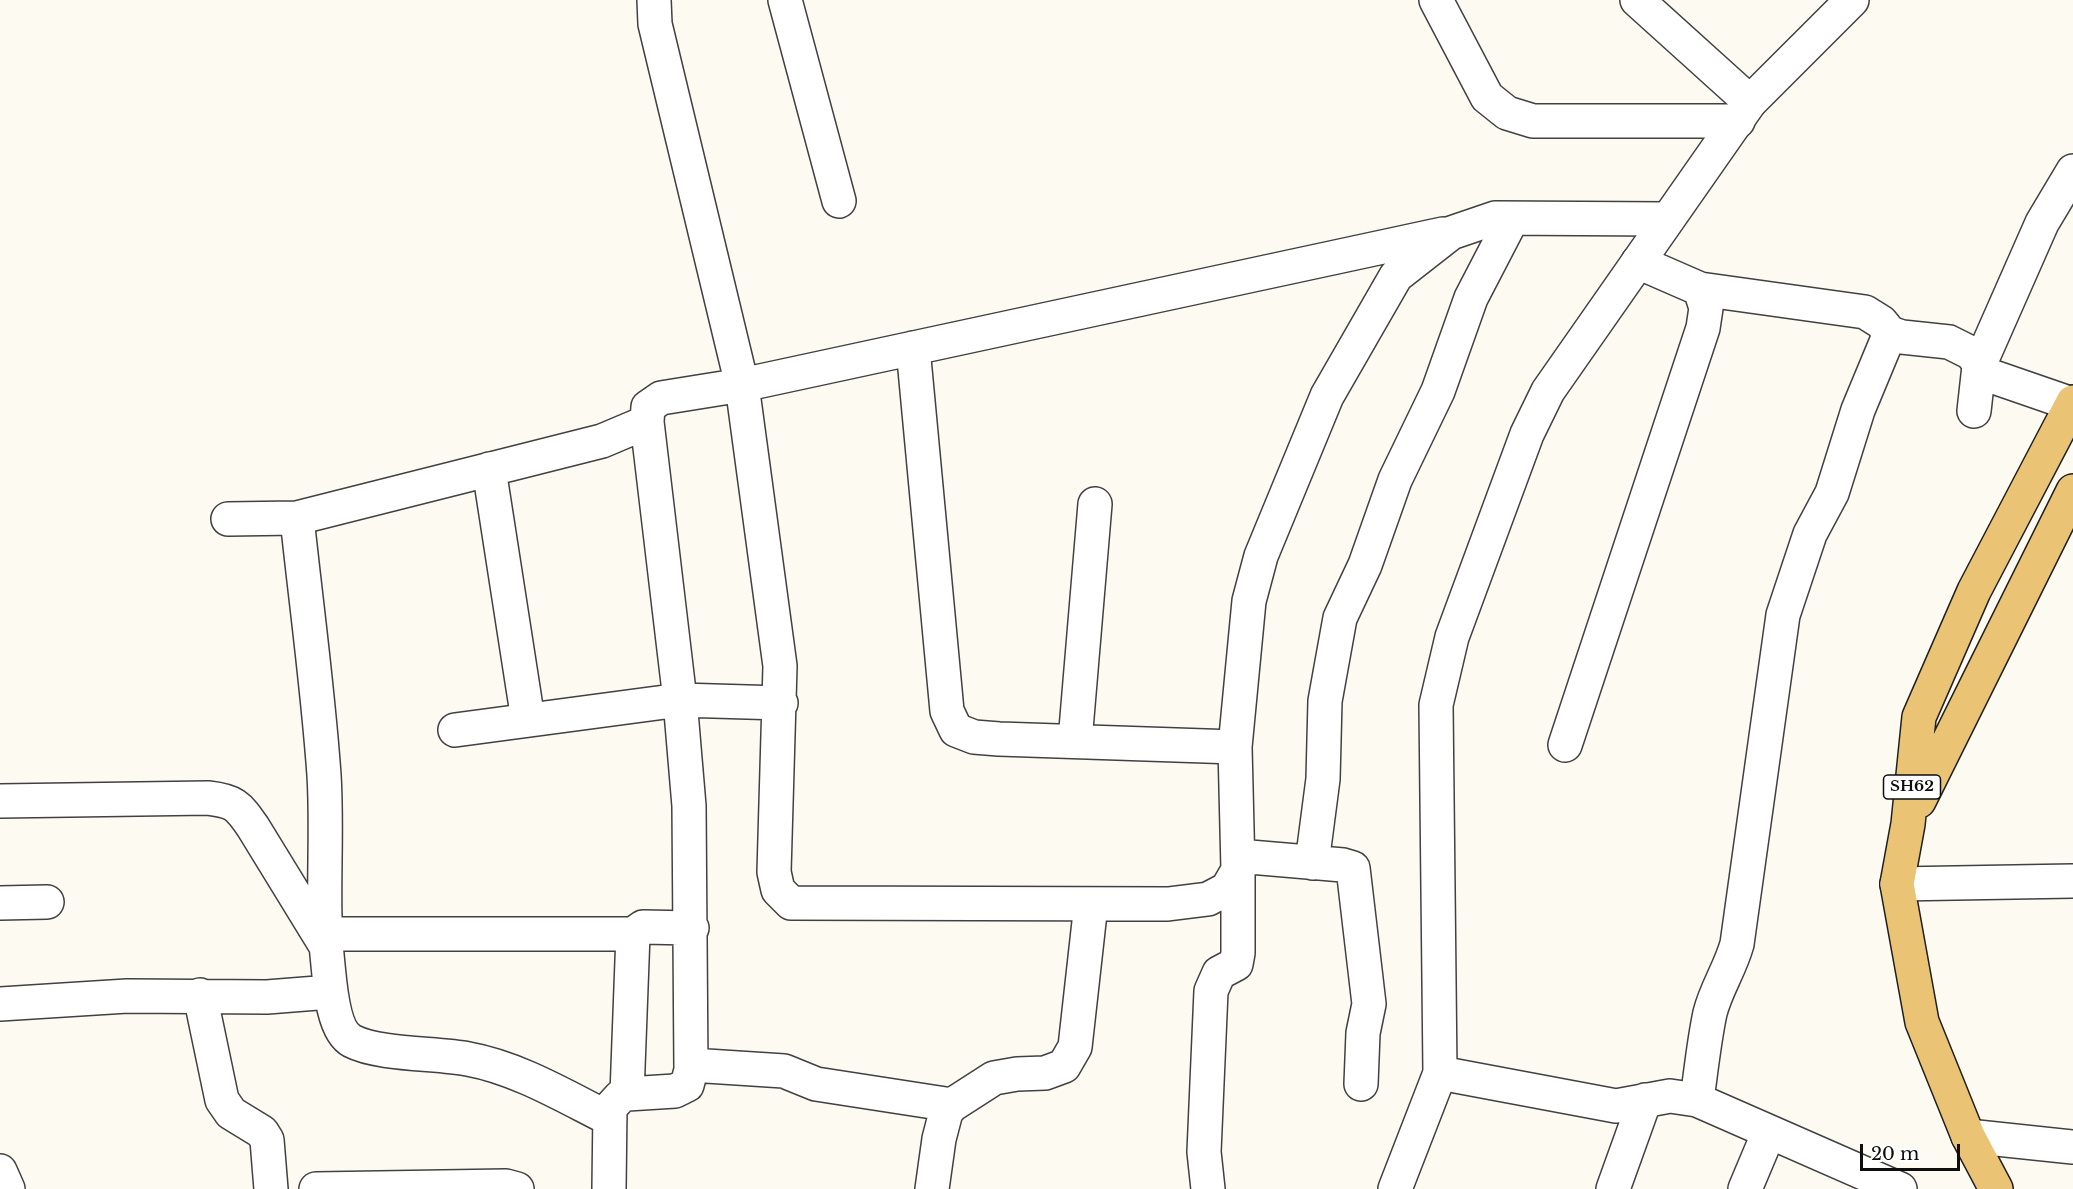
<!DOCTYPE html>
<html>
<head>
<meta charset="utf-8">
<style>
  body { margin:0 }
  #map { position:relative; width:2073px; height:1189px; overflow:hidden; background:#fdfaf1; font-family:"Libre Baskerville",serif }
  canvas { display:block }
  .scale { position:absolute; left:1860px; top:1144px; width:100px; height:27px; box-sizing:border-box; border:3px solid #0e0e0e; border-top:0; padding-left:8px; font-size:18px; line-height:21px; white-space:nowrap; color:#0e0e0e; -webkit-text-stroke:4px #fff; paint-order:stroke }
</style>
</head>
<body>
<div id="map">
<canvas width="2073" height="1189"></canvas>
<div class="scale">20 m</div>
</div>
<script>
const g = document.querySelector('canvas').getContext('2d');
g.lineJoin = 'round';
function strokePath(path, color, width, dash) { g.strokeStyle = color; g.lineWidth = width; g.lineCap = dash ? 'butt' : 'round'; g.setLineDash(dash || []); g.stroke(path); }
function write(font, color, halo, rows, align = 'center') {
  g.font = font + ' "Libre Baskerville",serif'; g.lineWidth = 6; g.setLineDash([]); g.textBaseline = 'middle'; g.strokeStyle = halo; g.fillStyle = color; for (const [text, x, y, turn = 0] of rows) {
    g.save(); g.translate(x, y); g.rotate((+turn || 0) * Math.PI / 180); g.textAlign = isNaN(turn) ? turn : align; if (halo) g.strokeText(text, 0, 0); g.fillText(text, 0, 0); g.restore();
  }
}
const minor = new Path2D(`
  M654,0l1,24 87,361 38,281 -6,206 4,18 13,13 377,1 40,-5 19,-10 11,-19 -3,-123 14,-146 12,-45 66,-160 69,-120 55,-43 44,-15 171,1
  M785,0l54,201
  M1436,0l51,97 20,16 26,8h205
  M1637,0l113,102
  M1700,289l165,23 16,10 9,11 12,4 47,5 22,11 17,22 84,29
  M913,348l34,363 9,19 18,7 25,2 236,8
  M1974,411l5,-45 63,-143 31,-52
  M489,469l39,251
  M297,518c9,85 21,171 27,257 4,63 -3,127 4,190 2,20 5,66 24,76 27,14 85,12 116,18 50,9 98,38 142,60
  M228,519l69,-1 305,-77 45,-19
  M455,730l225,-30 101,3
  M1075,741l20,-237
  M1565,745l138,-417 3,-20 -6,-19 -62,-27
  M0,801l208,-3c26,3 30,7 45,29l73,119
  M1238,856l105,9 10,3 16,136 -6,29 -2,51
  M1312,863l11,-84 2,-78 15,-83 25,-53 30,-85 43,-89 33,-93 41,-79
  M1897,884l176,-3
  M0,903l47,-1
  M326,934h307
  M200,995l22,105 9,13 31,19 5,8 4,49
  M0,1004l127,-8 140,1 63,-5
  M691,1065l93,6 32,13 136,21
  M1440,1073l176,33 54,-10 27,4 203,89
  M627,1094l6,-160 10,-7 49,1
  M1697,1100c4,-29 7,-59 13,-87 6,-24 20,-44 27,-69l46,-329 27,-81 22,-41 26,-83 32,-77
  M1968,1136l105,11
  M0,1171l8,18
  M316,1189l190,-3 11,3
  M609,1189l1,-81 10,-11 7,-3 48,-3 12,-6 4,-15 -2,-264 -9,-106 -33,-278 1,-15 13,-9 81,-13 701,-151
  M932,1189l7,-50 7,-27 6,-7 42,-27 23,-4 28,-1 19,-7 11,-19 16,-143
  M1208,1189l-4,-37 7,-161 8,-18 17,-9 2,-11v-83
  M1613,1189l32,-89
  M1745,1189l24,-57`);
const tertiary = new Path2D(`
  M1395,1189l45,-116 -4,-368 16,-68 75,-203 21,-43 202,-289 102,-102`);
const primary = new Path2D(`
  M1919,801l154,-310
  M1996,1189l-28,-53 -46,-114 -25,-138 11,-60 11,-107 55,-126 99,-189`);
const shields = [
  [1912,787,57]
];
const shieldNames = [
  ["SH62",1912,787]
];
strokePath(minor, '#414141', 36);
strokePath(tertiary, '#414141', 36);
strokePath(primary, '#1f1f1f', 36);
strokePath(minor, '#fff', 33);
strokePath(tertiary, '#fff', 33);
strokePath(primary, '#eac474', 33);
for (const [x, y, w] of shields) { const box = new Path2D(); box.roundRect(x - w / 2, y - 12, w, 24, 4.5); g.fillStyle = '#fff'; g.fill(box); strokePath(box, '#0e0e0e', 1.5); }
write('bold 15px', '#0e0e0e', null, shieldNames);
</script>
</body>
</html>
